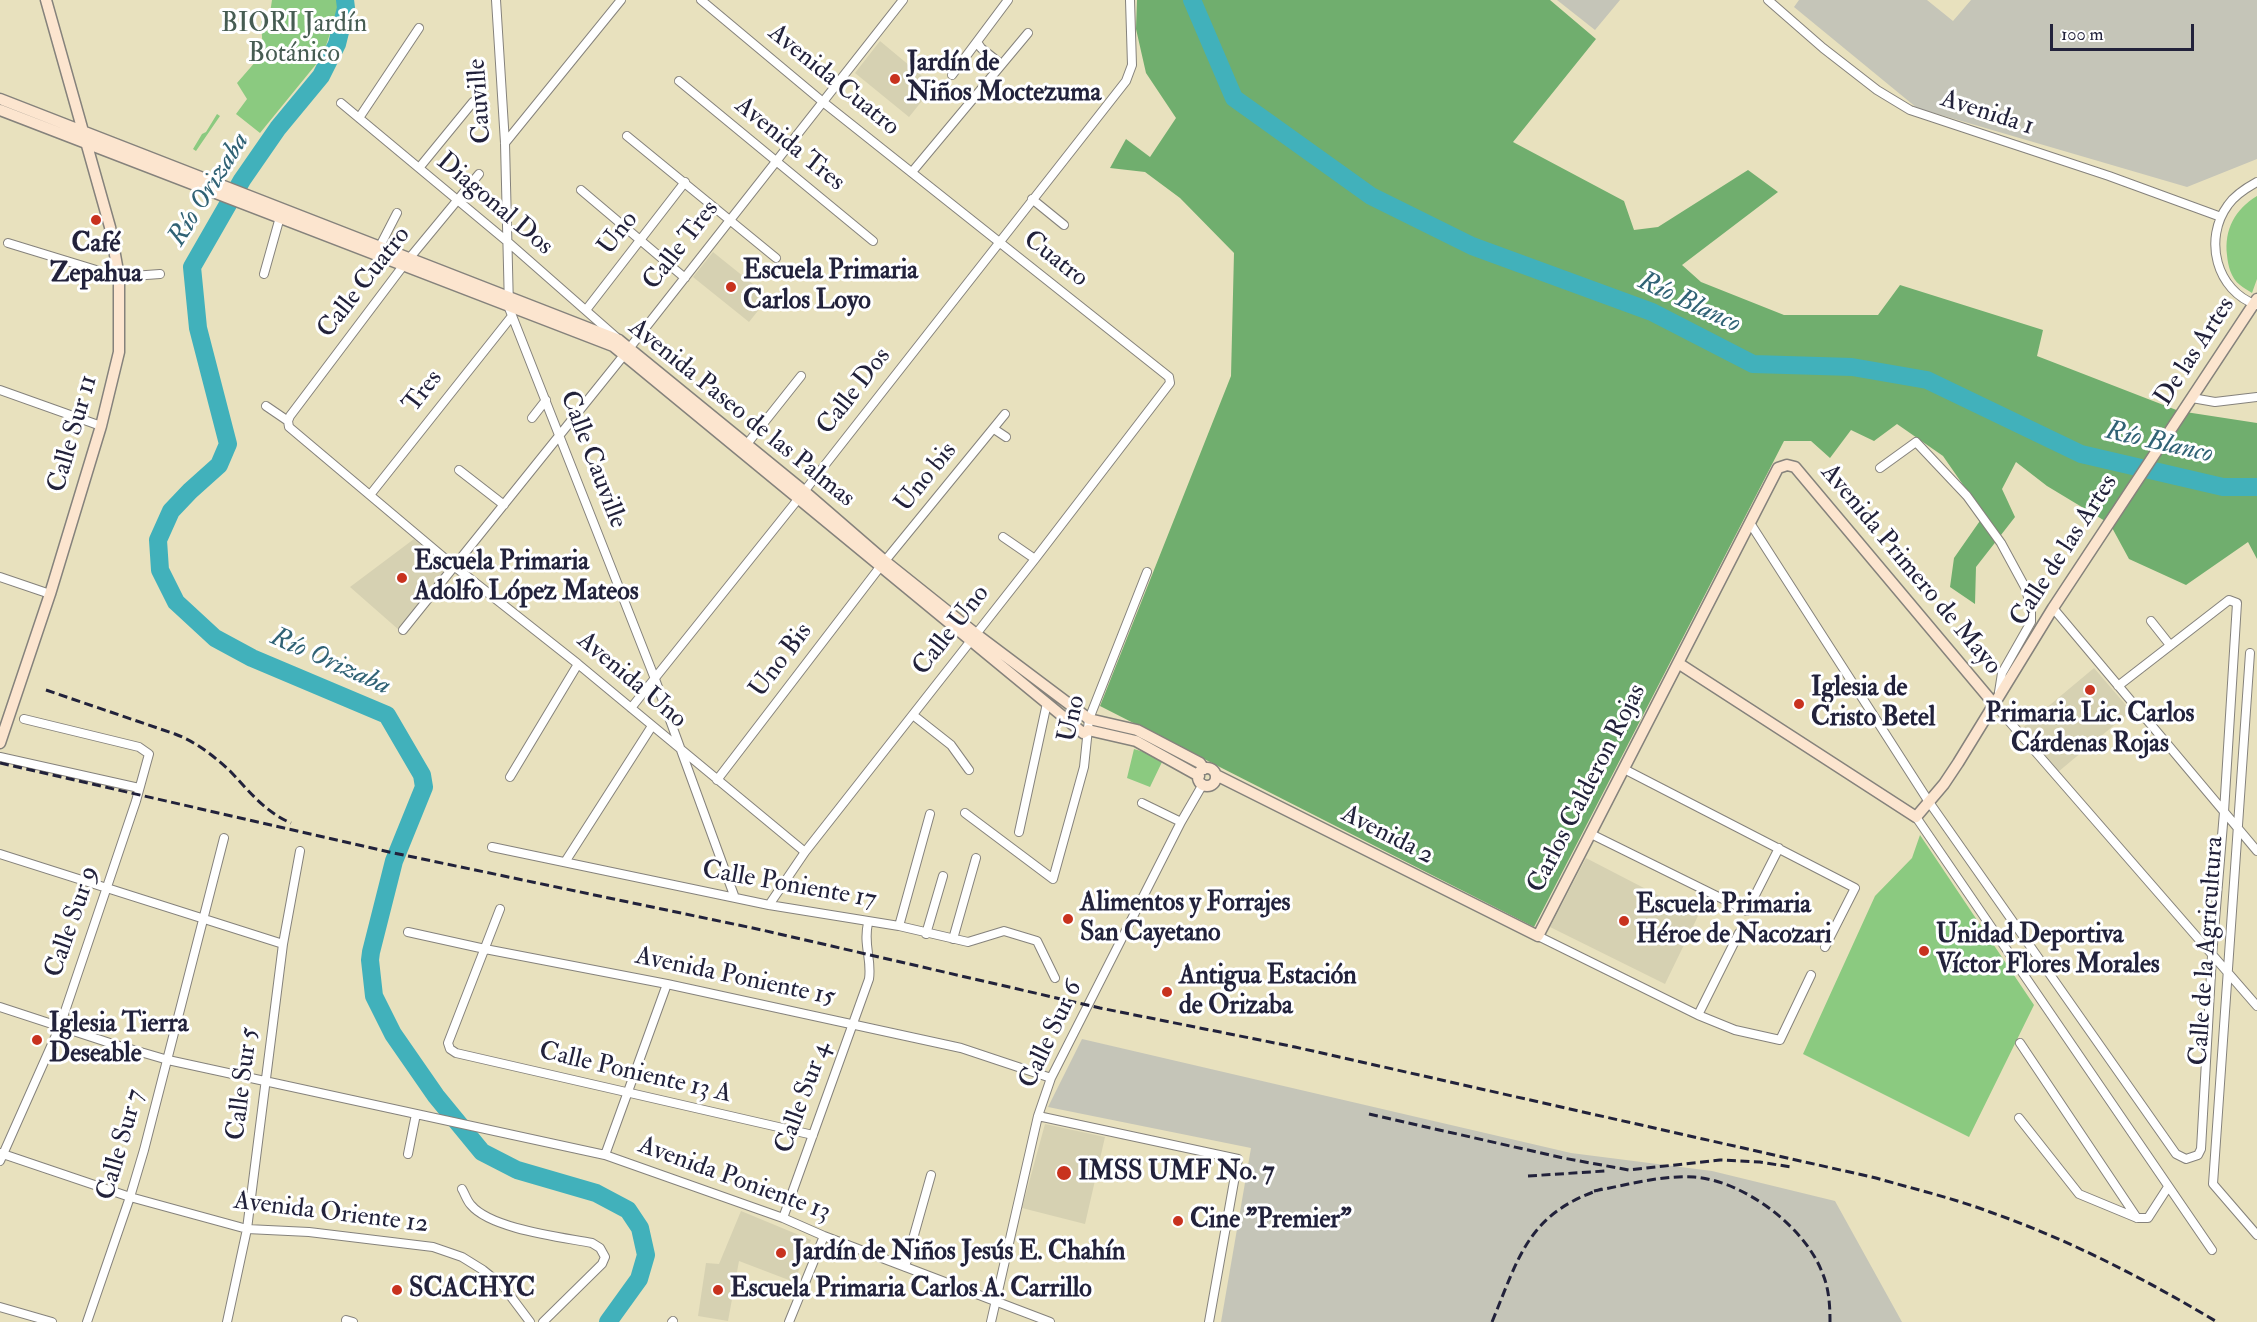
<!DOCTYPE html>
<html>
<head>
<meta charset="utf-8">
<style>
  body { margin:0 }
  #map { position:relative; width:2257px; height:1322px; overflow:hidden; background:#e8e1be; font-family:"IM FELL Double Pica",serif }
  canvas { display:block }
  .scale { position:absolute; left:2050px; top:24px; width:144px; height:27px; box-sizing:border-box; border:3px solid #22223b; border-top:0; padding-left:8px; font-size:18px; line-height:21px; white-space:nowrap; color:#22223b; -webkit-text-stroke:4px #fff; paint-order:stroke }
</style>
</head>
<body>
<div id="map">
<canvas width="2257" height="1322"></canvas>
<div class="scale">100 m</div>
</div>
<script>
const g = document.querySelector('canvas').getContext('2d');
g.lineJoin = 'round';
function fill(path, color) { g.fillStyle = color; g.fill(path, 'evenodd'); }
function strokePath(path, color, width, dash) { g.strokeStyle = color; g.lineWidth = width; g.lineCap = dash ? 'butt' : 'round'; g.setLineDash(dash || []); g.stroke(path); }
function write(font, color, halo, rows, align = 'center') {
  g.font = font + ' "IM FELL Double Pica",serif'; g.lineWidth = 6; g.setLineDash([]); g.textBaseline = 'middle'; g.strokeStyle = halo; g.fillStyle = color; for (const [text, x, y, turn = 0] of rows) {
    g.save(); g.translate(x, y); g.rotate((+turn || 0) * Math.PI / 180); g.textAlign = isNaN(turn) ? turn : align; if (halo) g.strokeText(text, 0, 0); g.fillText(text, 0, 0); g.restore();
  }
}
const built = new Path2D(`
  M880,41l54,45 -25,31 -54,-44z
  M713,252l56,45 -20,25 -56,-45z
  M414,539l35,30 -50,61 -49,-43z
  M2094,668l37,43 -73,61 -38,-42z
  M1586,858l112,58 -33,68 -115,-57z
  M1045,1124l60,13 -20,87 -63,-16z
  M741,1211l70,29 -17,42 -55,-21 -11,60 -30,-5 8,-53 13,1z`);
const industrial = new Path2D(`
  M1557,0h63l-25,30z
  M1799,0h128l26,21 18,-21h286v159l-70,28 -270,-79 -123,-101z
  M1082,1039l489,114 141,18 123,30 67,121h-681l30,-174 -203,-41z`);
const green = new Path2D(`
  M272,0h69v2l-19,55 -62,76 -24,-19 11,-15 -10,-16 26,-30 -2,-32 8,-1z
  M217,114l3,2 -24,35 -3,-2 9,-15 4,-2z
  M2257,196v83l-5,14c-4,-3 -9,-5 -12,-8 -9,-7 -12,-19 -13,-30 -3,-25 8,-46 30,-59z
  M1134,749l10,3 18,10 -12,25 -23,-9z
  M1920,835l114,170 -65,132 -166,-83 72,-158 37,-38z`);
const forest = new Path2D(`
  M1137,0h413l46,39 -83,103 111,59 10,29 24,-3 90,-57 30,22 -96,73 19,17 83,33h94l22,-30 143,45 -6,26 142,55 78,12v136l-9,-17 -62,43 -57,-26 -19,-35 -63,-38 -31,-24 -14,27 13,28 -39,50 -1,37 -25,-17 4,-29 30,-43 -41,-59 -46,-32 -23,17 -23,-11 -21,28 -19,-17h-27l-250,486 -434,-221 131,-330 3,-123 -54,-55 -35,-26 -35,-4 16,-29 24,18 26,-39 -30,-45 -10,-44z`);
const river = new Path2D(`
  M345,0l1,8 -9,36 -16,32 -43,52 -36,52 -50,87 6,61 30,116 -9,21 -29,26 -19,20 -13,29 2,30 16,32 39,36 37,20 135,57 35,60 2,12 -30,74 -23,91 -1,8 4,36 19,38 43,62 46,56 35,18 79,23 32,17 12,18 6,27 -7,24 -31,43
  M1192,0l42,98 137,98 101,50 180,66 101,52 99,3 75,13 154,74 142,33h34`);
const street = new Path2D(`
  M496,0l9,143 4,165 146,371 80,219
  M701,0l122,102 346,275 1,6 -135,176 -230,293 -36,53
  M1768,0l55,48 54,42 33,20 199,66 112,41
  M977,42l4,6 20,16
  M952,75l56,-75
  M679,81l194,160
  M341,103l168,140 107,94
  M359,118l60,-90
  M627,136l149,122
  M505,143l116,-143
  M419,168l54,-66
  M912,172l116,-139
  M2257,182c-11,6 -22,13 -29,23 -25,34 -12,86 29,100
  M581,190l104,88
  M1032,199l32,26
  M8,243l111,34 41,-3
  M380,246l17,-33
  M264,274l16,-57
  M586,310l99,-128
  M0,390l101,36
  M2192,398l23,4 42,-5
  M266,406l22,15 1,6 165,139 124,98 227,188
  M532,418l14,-18
  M288,421l2,-5 113,-150 76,-92
  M994,429l12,8
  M747,444l54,-68
  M1880,468l36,-26 51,54 34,47 25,46 5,20v13l-29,51 -3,19
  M459,470l45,35
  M370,495l142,-179
  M1750,523l179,279 247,352 10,5 12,-4 3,-6 11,-193 12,-144 13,-209 -8,-3 -111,86
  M1003,537l32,22
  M0,577l50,17
  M2053,608l204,243
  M2151,621l19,24
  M403,630l221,-275 279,-355
  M2250,653l-37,531 44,51
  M1994,704l263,302
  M631,708l168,-210 327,-417 6,-16 -2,-65
  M913,715l38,30 18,25
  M0,757l139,31
  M1624,769l231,119 -30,59
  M510,777l68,-113
  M717,780l163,-213 125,-153
  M1142,803l39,19
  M965,813l88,66 31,-112 5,-48 58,-147
  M1916,817l296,433
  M1019,832l28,-129
  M1591,834l156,77 32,-63
  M492,847l277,58 130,21 69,16 36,-11 33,10 18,37
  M0,854l283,90
  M565,862l87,-136
  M500,909l-52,134 2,6 6,4 357,82
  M899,926l31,-112
  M408,932l77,17 182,35 294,64 90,30
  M926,934l17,-58
  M1538,936l160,79 37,15 45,10 31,-65
  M953,939l23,-81
  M0,1007l113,37 55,16 437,95 178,63 41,18 226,86
  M1698,1015l41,-82
  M2020,1043l117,175
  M1038,1116l200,43 -29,163
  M2019,1118l60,76 58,24h11l20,-31
  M0,1153l130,44 117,32 62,3 124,15 29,10 21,13 20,16 27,36
  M408,1154l8,-40
  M605,1155l62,-171
  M0,1161l60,-135 76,-225 13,-47 -10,-7 -115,-28
  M462,1189c3,5 5,12 9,16 20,24 90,32 121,38l8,5 5,9 -3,7 -59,58
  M783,1218l86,-239c3,-20 -6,-34 -1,-56
  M905,1267l26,-92
  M0,1307l52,15
  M346,1320l7,2
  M87,1322l43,-125 14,-47 80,-312
  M227,1322l20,-93 36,-285 17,-93
  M672,1322l1,-1
  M789,1322l35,-86
  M991,1322l47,-206 13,-38 130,-256 22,-38`);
const secondary = new Path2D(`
  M0,99l619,241 185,151 82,71 90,72 113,85 48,11 63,33 4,6
  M0,110l613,236 470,387 5,-3 48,11 63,35
  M1678,663l238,154 28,-33 14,-21 95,-155 204,-309
  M0,743l50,-149 51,-168 18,-74v-75l-9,-50 -64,-227
  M1198 777a9 9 0 1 1 18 0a9 9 0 1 1-18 0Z
  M1216,775l322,161 240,-468 9,-3 8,2 199,237`);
const rail = new Path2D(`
  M46,690l129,44c21,8 39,22 55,37 19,20 35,41 61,52
  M0,763l389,89 373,78 338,78 195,39 581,131c38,11 77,20 114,34 80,28 155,67 227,110
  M1369,1114l194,44 66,12 91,-10 40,2 31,5
  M1528,1176l77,-5
  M1594,1191c33,-6 67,-16 100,-14 50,4 110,49 128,95 7,16 8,33 8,50
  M1492,1322c27,-65 36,-109 110,-133`);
const markers = [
  [895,79,6,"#c8321e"],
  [96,220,6,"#c8321e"],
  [731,287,6,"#c8321e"],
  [402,578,6,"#c8321e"],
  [2090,690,6,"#c8321e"],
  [1799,704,6,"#c8321e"],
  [1068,919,6,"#c8321e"],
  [1624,921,6,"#c8321e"],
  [1924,951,6,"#c8321e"],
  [1167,992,6,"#c8321e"],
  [37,1040,6,"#c8321e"],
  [1064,1173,8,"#c8321e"],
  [1178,1221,6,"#c8321e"],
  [781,1253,6,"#c8321e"],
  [397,1290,6,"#c8321e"],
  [718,1290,6,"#c8321e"]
];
const parkNames = [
  ["BIORI Jardín",294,25],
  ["Botánico",294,55]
];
const poiNames = [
  ["Jardín de",907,64],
  ["Niños Moctezuma",907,94],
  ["Café",96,245,"center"],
  ["Zepahua",96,275,"center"],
  ["Escuela Primaria",743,272],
  ["Carlos Loyo",743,302],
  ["Escuela Primaria",414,563],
  ["Adolfo López Mateos",414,593],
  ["Iglesia de",1811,689],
  ["Cristo Betel",1811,719],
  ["Primaria Lic. Carlos",2090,715,"center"],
  ["Cárdenas Rojas",2090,745,"center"],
  ["Alimentos y Forrajes",1080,904],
  ["San Cayetano",1080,934],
  ["Escuela Primaria",1636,906],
  ["Héroe de Nacozari",1636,936],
  ["Unidad Deportiva",1936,936],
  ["Víctor Flores Morales",1936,966],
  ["Antigua Estación",1179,977],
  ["de Orizaba",1179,1007],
  ["Iglesia Tierra",49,1025],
  ["Deseable",49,1055],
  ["IMSS UMF No. 7",1078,1173],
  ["Cine \"Premier\"",1190,1221],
  ["Jardín de Niños Jesús E. Chahín",793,1253],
  ["SCACHYC",409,1290],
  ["Escuela Primaria Carlos A. Carrillo",730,1290]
];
const streetNames = [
  ["Avenida Cuatro",833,81,39],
  ["Cauville",481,101,-94],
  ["Avenida 1",1987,114,18],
  ["Avenida Tres",789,145,39],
  ["Diagonal Dos",494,205,40],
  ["Uno",619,234,-52],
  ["Calle Tres",682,246,-52],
  ["Cuatro",1055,260,38],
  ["Calle Cuatro",365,283,-52],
  ["De las Artes",2196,352,-57],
  ["Tres",424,392,-52],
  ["Calle Dos",855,392,-52],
  ["Avenida Paseo de las Palmas",741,414,39],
  ["Calle Sur 11",74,434,-74],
  ["Calle Cauville",592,460,69],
  ["Uno bis",927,478,-51],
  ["Calle de las Artes",2065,551,-57],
  ["Avenida Primero de Mayo",1910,570,50],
  ["Calle Uno",952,631,-52],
  ["Uno Bis",782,661,-53],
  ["Avenida Uno",631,681,40],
  ["Uno",1073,719,-77],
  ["Carlos Calderon Rojas",1588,789,-63],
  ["Avenida 2",1387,836,27],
  ["Calle Poniente 17",789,886,10],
  ["Calle Sur 9",73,922,-71],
  ["Calle de la Agricultura",2208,951,-86],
  ["Avenida Poniente 15",735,978,12],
  ["Calle Sur 6",1052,1035,-65],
  ["Calle Poniente 13 A",635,1074,13],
  ["Calle Sur 5",244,1084,-83],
  ["Calle Sur 4",804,1098,-70],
  ["Calle Sur 7",122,1145,-74],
  ["Avenida Poniente 13",734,1180,20],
  ["Avenida Oriente 12",331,1214,7]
];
const waterNames = [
  ["Río Orizaba",210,190,-58],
  ["Río Blanco",1689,304,25],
  ["Río Blanco",2159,444,13],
  ["Río Orizaba",330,663,24]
];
fill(built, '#d6d1b2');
fill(industrial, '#c5c5b8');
fill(green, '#8bca80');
fill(forest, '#70ae6e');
strokePath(river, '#41b1bb', 18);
strokePath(street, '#85827c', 10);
strokePath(secondary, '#85827c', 13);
strokePath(street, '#fff', 8);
strokePath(secondary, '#fce5cf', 10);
strokePath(rail, '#22223b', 3, [9, 4.5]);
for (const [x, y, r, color] of markers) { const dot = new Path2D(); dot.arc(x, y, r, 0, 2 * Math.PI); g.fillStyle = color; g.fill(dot); strokePath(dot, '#fff', 2); }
write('26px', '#475d53', '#fff', parkNames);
write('bold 26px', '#22223b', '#fff', poiNames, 'left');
write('26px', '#22223b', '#fff', streetNames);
write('italic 27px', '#306275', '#fff', waterNames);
</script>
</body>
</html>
